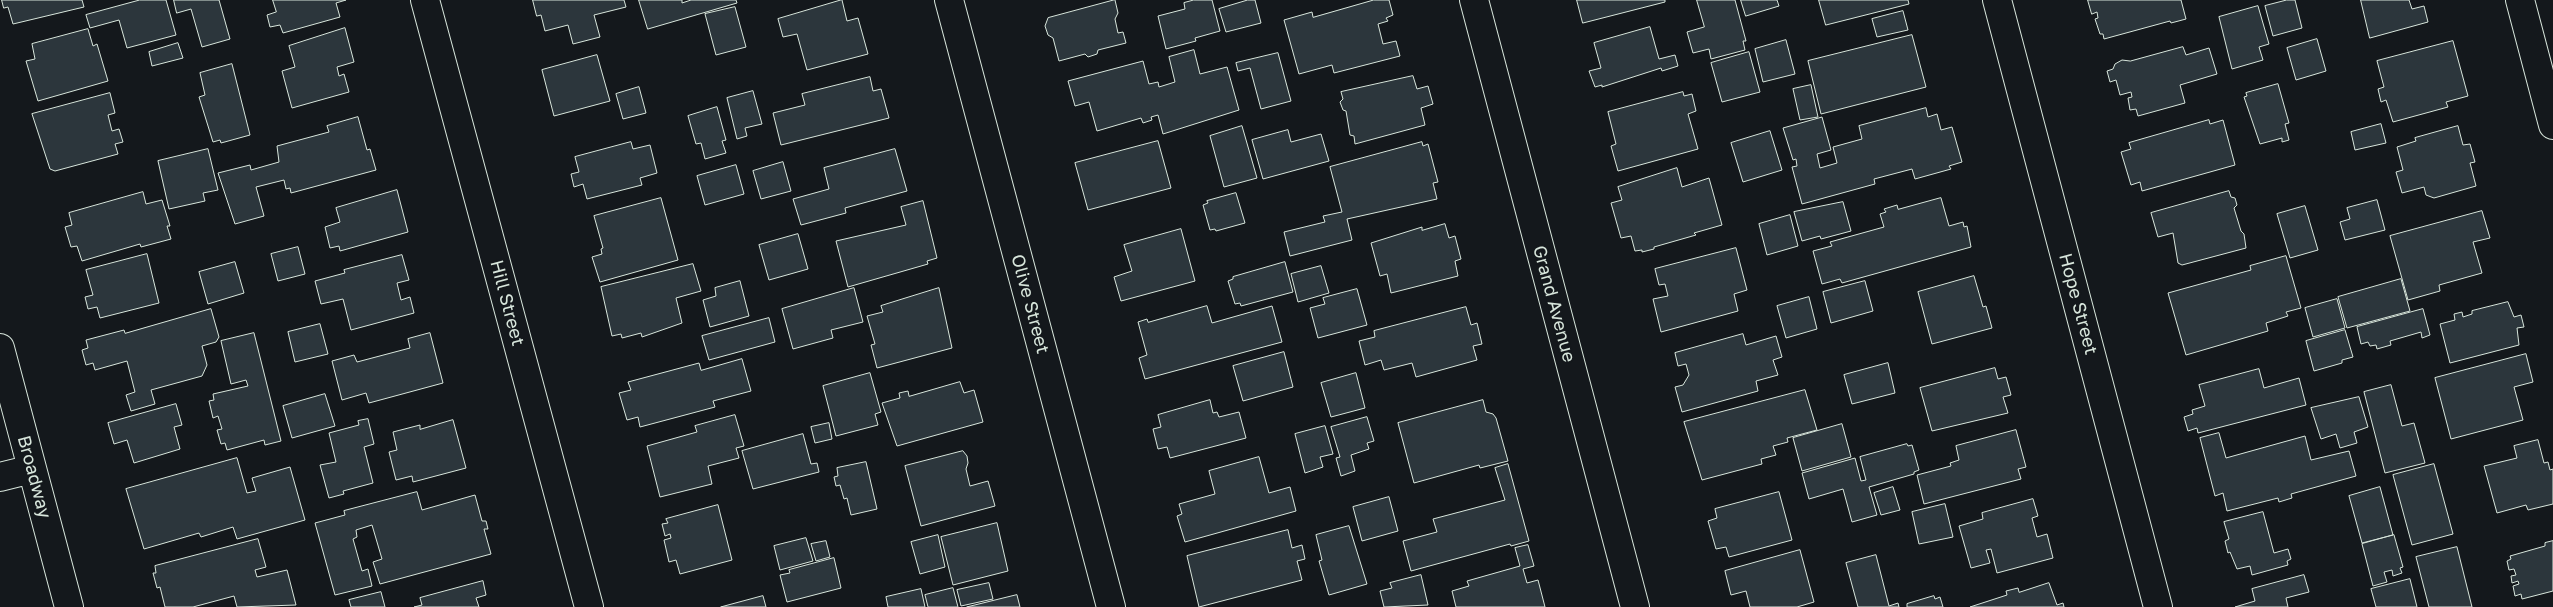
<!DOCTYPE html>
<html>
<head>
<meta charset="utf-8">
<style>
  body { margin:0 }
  canvas { display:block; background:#14181c }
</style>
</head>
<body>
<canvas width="2553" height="607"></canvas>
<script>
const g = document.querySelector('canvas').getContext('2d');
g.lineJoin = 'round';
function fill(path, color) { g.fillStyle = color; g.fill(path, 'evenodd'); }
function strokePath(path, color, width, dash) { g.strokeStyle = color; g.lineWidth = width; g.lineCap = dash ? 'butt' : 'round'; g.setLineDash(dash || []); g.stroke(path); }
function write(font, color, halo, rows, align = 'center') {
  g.font = font + ' "Golos Text",sans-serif'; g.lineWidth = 4; g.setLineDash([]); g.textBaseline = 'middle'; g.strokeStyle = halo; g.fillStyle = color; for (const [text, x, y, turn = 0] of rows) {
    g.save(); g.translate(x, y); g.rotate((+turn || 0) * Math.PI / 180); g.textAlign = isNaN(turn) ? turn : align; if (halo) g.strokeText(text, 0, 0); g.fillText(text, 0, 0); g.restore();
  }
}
const building = new Path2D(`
  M2,0h80l2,7 -71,17 -5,-17 -4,1z
  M140,0h26l10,35 -49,13 -8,-28 -29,8 -4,-13z
  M174,0h45l11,39 -28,8 -11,-38 -14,4z
  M273,0h73l-10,3 4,14 -57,16 -3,-8 -10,2 -3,-12 9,-3z
  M533,0h91l2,7 -32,8 6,22 -27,7 -5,-19 -23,6 -4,-16 -4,1z
  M639,0h43v3l9,-3h45l1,3 -89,26z
  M842,0l5,21 11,-3 10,36 -61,16 -10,-36 -14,3 -5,-18z
  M1115,0l3,13 -3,6 3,14 5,-1 3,11 -28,7 -1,4 -9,3 -3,-3 -26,7 -6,-23 -5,-3 -3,-9 3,-8z
  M1194,0h18l8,31 -25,7 1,3 -30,8 -8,-33 27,-7 -1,-6z
  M1248,0h7l6,23 -35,9 -7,-23z
  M1374,0h15l4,15 -7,3 2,3 -10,3 5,20 13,-3 4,15 -66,17 -2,-8 -33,9 -15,-54 28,-8 1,5z
  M1577,0h88v2l-82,21z
  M1697,0h38l11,41h-3l2,9 -34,9 -2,-10 -16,4 -6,-21 17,-5z
  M1741,0h36l2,6 -33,10z
  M1819,0h89l1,4 -83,21z
  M2088,0h93l5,19 -15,4 -1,-2 -66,18 -1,-5h-3l-5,-15 3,-1 -1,-6 -5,2z
  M2287,0h8l7,28 -29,8 -8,-30z
  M2361,0h48l3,9 12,-3 4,16 -58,16z
  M2258,6l11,38 -10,3 4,13 -31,9 -13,-52z
  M735,7l11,40 -30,8 -11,-41z
  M1903,11l5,19 -31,7 -5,-18z
  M1650,27l9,32 16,-4 3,11 -16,5 -1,-3 -59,19v-2l-7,2 -6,-16 12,-3 -7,-25z
  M345,28l9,34 -17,5 2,9 5,-2 5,18 -57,16 -10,-37 13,-4 -6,-21z
  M88,29l5,17 4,-2 11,37 -70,20 -12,-40 9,-2 -3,-15z
  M1912,35l14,52 -105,27 -13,-53z
  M2317,39l9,32 -30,9 -9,-32z
  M1786,40l9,34 -32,8 -8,-33z
  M2453,41l15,55 -22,6 2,5 -55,15 -7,-22 -5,2 -3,-13 6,-2 -7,-26z
  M178,43l5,15 -31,8 -3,-14z
  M2183,47l3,8 23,-7 8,26 -37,11 5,18 -47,13 -2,-7 -6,1 -2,-12 4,-1 -1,-5 -11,3 -4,-15 -6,2 -3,-11 6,-2 2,-5 7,-4 8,1z
  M1194,50l6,24 27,-7 12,43 -76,24 -5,-19 -7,2 1,3 -9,3 -2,-5 -44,13 -8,-29 -14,4 -7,-25 75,-20 6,23 9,-2 1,5 16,-5 -6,-25z
  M1749,52l11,40 -38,10 -11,-39z
  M1278,53l13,48 -30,8 -11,-41 -12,3 -2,-8z
  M597,55l13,46 -56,15 -12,-46z
  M232,64l18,71 -29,8 -1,-3 -7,2 -14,-45 6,-2 -5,-22z
  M1413,76l4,13 11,-3 5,18 -12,4 4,17 -70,19 -1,-8 -4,-1 -4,-24 -3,-1 -3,-8 3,-3 -2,-7z
  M870,77l3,14 8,-2 8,29 -108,27 -8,-32 32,-8 -3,-11z
  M2278,84l11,39 -4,1 4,16 -7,2v-4l-22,6 -16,-47 3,-1 -1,-3z
  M1811,85l7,32 -18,3 -7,-31z
  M639,87l7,26 -23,6 -7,-25z
  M753,91l9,33 -17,4 2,8 -10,3 -10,-41z
  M1683,92l1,4 8,-2 4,17 -8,3 10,35 -80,22 -7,-25 5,-2 -8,-32z
  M110,93l5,20 -7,2 4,16 7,-2 4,13 -8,2 3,10 -63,17 -5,-2 -18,-55z
  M717,107l9,33 -4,1 4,12 -21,6 -4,-16 -5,1 -8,-28z
  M1926,108l2,9 9,-3 4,16 11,-3 10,35 -13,4 2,3 -36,10 -3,-10 -38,10 1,5 -73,20 -10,-37 5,-1 -1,-7 -3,1 -10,-32 39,-11 9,33 -14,4 3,14 17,-5 -4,-16 29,-8 -3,-13z
  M358,117l9,33 3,-1 6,21 -85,23 -1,-5 -4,1 -2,-9 -28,7 8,29 -29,8 -17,-51 32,-8 1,5 28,-8 -2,-16 52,-14 -2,-6z
  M2209,120l1,4 13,-4 12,45 -93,26 -2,-9 -9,3 -10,-33 10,-3 -2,-6z
  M2381,124l5,19 -31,7 -4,-18z
  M1242,126l15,52 -33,9 -14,-51z
  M2458,126l5,19 7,-1 5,18 -5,1 6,23 -42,12 -8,-3 -2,-8 -22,6 -6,-21 7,-2 -6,-23 19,-6 -1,-3z
  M1288,130l3,12 30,-8 8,27 -66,18 -11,-39z
  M1770,131l12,39 -39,12 -12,-39z
  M1158,141l13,47 -83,22 -13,-47z
  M631,142l2,7 17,-4 7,28 -17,5 2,7 -55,14 -4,-15 -9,3 -3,-13 8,-2 -4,-15z
  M1422,142l1,4 5,-2 10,38 -5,1 4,16 -90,20 5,21 -62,16 -6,-24 41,-10 -2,-6 19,-4 -12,-45z
  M208,149l10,41 -15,3 2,8 -36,8 -11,-48z
  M895,149l12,42 -62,17 1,5 -45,12 -8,-26 36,-10 -5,-21z
  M783,162l8,29 -30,8 -8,-28z
  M736,165l8,29 -39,11 -8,-29z
  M1677,168l5,19 27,-9 13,47 -28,8 2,2 -42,12v2l-12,3v-2l-7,1 -4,-15 -10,2 -10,-35 11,-3 -4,-13z
  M397,190l11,42 -68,19 -1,-5 -9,2 -5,-21 15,-5 -4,-14z
  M2229,191l2,6 4,1 2,7 -3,3 7,23 3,3 2,14 -64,17 -4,-2 -5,-30 -15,4 -7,-24z
  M143,192l3,12 16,-4 8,26h-3l4,13 -30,8 -1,-3 -58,17 -5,-15 -6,1 -6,-20 7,-2 -3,-12z
  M1236,193l9,30 -29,8 -1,-2 -5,1 -7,-25 5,-2 -1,-2z
  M661,198l17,62 -78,22 -8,-25 10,-3 -1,-5 2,-1 -9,-32z
  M1941,198l8,28 14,-4 1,5 3,-1 4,21 -129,36 -2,-4 -18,5 -9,-33 19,-5 -2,-4 54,-15 -4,-13 6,-2 -2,-3 13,-4 1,4z
  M2377,200l8,30 -40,10 -5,-18 10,-3 -3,-11z
  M923,201l14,57 -10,3 1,3 -80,23 -12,-46 70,-16 -5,-18z
  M1843,202l8,29 -30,8 -1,-3 -18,5 -8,-29z
  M2305,206l13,44 -28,8 -13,-44z
  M2482,211l8,27 -17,4 9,31 -43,12 1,6 -32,9 -18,-64z
  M1790,215l8,31 -31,9 -8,-31z
  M1445,224l4,14 6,-2 6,23 -6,2 3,15 -67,17 -4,-19 -7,2 -9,-33 51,-16v3z
  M1181,229l14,52 -74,20 -7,-24 18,-6 -8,-26z
  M798,234l10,35 -39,11 -10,-35z
  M298,247l7,27 -27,7 -7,-27z
  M1736,248l11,42 -13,4 4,17 -77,21 -8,-33 15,-3 -3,-12 -6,1 -4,-16z
  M147,254l12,49 -59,15 -3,-11 -9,2 -3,-12 8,-2 -7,-25z
  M402,255l7,25 -12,3 4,17 9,-3 4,16 -63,17 -8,-31 -22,5 -6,-23 30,-8 -1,-3z
  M2286,256l15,52 -15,4 2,4 -22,7 2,8 -82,24 -18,-62 83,-23 -1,-4z
  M235,262l9,31 -36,11 -9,-32z
  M1285,262l8,30 -52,14 -1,-3 -5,1 -7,-23 5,-2v-2z
  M693,264l8,27 -25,7 6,25 -40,14 -1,-4 -19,5 -1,-4 -9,2 -11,-49z
  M1321,266l8,27 -31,9 -7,-28z
  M1974,276l9,31 3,-1 6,22 -60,16 -14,-52z
  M2401,279l9,32 -63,17 -9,-31z
  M740,281l9,35 -39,11 -7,-27 13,-4 -1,-8z
  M1865,281l8,30 -42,12 -8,-31z
  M854,288l9,34 -32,8 2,8 -40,11 -11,-40z
  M939,288l13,60 -75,20 -6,-23 4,-1 -8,-28 16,-4 -2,-6z
  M1357,289l10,36 -49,13 -8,-30 15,-4 -2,-6z
  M1809,297l8,32 -31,9 -9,-32z
  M2337,299l8,29 -32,9 -8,-29z
  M2508,302l6,15 7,-2 3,12 -7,1 2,17 -69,18 -10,-39 15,-4 -1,-6 8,-2 1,5 9,-3v-3z
  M1207,306l5,17 60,-17 10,36 -137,37 -6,-21 8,-3 -9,-33 9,-3 1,3z
  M1466,307l5,18 6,-2 5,21 -9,2 4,14 -61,17 -4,-14 -28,7 -3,-10 -16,5 -6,-24 16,-4 -1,-6z
  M211,309l8,28 -3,5 -14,4 5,19 -5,11 -51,14 4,14 -24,7 -5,-16 9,-3 -8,-31 -32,9 -2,-7 -7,2 -4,-15 6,-2 -2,-8 38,-10 1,3z
  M2423,309l7,26 -8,3 -1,-6 -31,9 1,4 -14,4 -1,-4 -6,1 -2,-4 -7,2 -4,-17z
  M769,318l6,24 -66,18 -7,-24z
  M320,324l8,30 -33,8 -7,-30z
  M2345,330l8,27 -11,3v3l-28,8 -8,-30z
  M254,333l27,108 -16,4 -1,-5 -37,10 -2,-7 -4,1 -4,-14 5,-1 -4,-13 -5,2 -4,-17 5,-1 -1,-6 35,-8 -2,-6 -15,4 -10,-43z
  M430,333l13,50 -74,20 -3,-10 -24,7 -10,-39 22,-6 3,7 53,-14 -2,-9z
  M1743,334l3,11 30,-9 6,21 -9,3 5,15 -22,6 2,10 -76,21 -7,-25 8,-2 6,-10 -3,-11 -8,2 -3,-13z
  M1284,352l9,35 -50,14 -10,-35z
  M2526,354l7,28 -19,5 9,33 -72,19 -16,-61z
  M742,359l9,32 -38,10 2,6 -75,20 -2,-10 -11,3 -8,-27 12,-3 -3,-8 71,-19 2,7z
  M1888,363l7,30 -43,11 -8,-29z
  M1995,368l3,11 8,-2 5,18 -8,2 5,16 -76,18 -12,-43z
  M2259,369l5,19 35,-10 7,27 -108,28 -1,-5 -9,3 -4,-14 9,-3 -1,-4 13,-4 -6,-21z
  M870,373l11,39 -6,2 3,11 -42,11 -13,-50z
  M1356,373l9,35 -34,9 -10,-34z
  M960,382l4,11 10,-3 9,32 -86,24 -15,-43 18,-5 -1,-5 9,-2 1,5z
  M2391,385l11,41 12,-3 11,40 -40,10 -21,-81z
  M1805,390l12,40 -30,8 1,4 -15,4 3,9 -15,4 1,5 -60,16 -18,-58z
  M325,394l10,32 -43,12 -9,-32z
  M2359,397l9,30 -14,5 3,11 -17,5 -4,-14 -15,5 -10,-31z
  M1210,400l3,13 4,-1 2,5 20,-5 7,26 -76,20 -3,-11 -9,2 -5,-20 8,-2 -3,-12z
  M1483,400l3,12 7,2 3,4 12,43 -28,7 -1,-3 -65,18 -16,-60z
  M176,404l6,21 -8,2 6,22 -46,14 -7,-23 -13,4 -6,-21z
  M735,415l9,31 -8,2 3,10 -31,8 4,18 -52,13 -13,-51 50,-14 -2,-6z
  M1367,417l7,24 -7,2 2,6 -18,6 4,16 -14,5 -5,-18 4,-1 -9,-30z
  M368,419l6,25 -10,3 9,36 -30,8 1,3 -15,4 -9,-33 16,-3 -7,-29 30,-8 -1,-4z
  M453,420l13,48 -53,14 -1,-6 -16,4 -7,-28 8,-2 -4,-18 27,-7v4z
  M829,423l3,16 -17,4 -4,-16z
  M1842,424l9,33 -49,14 -9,-33z
  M1325,426l8,28 -13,3 3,10 -18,6 -10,-39z
  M2016,430l10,37 -8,2 3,10 -97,25 -7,-29 34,-9 -1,-3 9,-3 -3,-14z
  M2219,433l7,25 79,-22 6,24 38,-9 7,25 -65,18 1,4 -13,4 -1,-4 -51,13 -4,-18 -8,3 -15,-58z
  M803,434l8,30 6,-1 2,9 -66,17 -11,-38z
  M2538,440l6,23 4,-1 2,8 3,-1v35l-25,6 -2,-5 -29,8 -13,-47 33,-8 -3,-12z
  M1907,444l1,2 4,-1 7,25 -5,2v2l-45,13 8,28 -25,7 -9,-33 -34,10 -7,-26 53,-15 6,23 5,-1 -6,-23z
  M963,451l4,5 1,7 -2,6 4,17 18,-5 7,25 -74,20 -16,-60z
  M1259,457l10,36 21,-6 6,24 -111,31 -8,-26 5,-2 -3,-10 36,-10 -6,-23z
  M237,458l10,35 9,-2 -4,-13 38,-11 15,53 -68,19 -4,-12 -32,10 -2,-4 -55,16 -18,-60z
  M866,462l11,47 -26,6 -4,-17 -3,1 -4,-14 -4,1 -2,-9 4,-1 -1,-8z
  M1508,464l21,77 -18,5 -1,-2 -99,27 -8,-30 34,-9 -4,-13 72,-19 -10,-32z
  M2434,464l19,70 -41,11 -19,-70z
  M1893,487l7,23 -19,5 -7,-22z
  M2380,487l13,48 -31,8 -13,-47z
  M417,492l5,18 53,-15 7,26h4l2,8h-4l7,25 -111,30 -7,-22 9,-3 -10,-34 -16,5 1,7 -4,2 9,32 6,-2 4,17 -37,9 -20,-72 30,-8 -1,-4z
  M1779,492l13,48 -63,17 -3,-10 -10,2 -8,-28 9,-3 -2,-9z
  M1389,497l9,34 -36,10 -9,-34z
  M2033,499l5,17 -6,2 5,19 10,-3 6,24 -56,15 -6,-24 -5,1 4,13 -19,5 -12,-42 24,-7 -1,-6z
  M1945,504l8,33 -34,7 -7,-32z
  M718,505l14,55 -52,14 -4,-14 -7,2 -5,-22 7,-2 -1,-4 -5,2 -3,-12 6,-1 -2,-4z
  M2263,512l11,41 14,-4 3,10 -4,2 1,4 -36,10 -2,-9 -13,3 -7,-17 -2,1 -3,-12 4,-2 -5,-17z
  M997,523l11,48 -55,14 -12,-48z
  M1349,526l18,58 -38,11 -10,-34 3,-1 -6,-25z
  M1288,530l4,18 10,-3 3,14 -8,2 5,19 -103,27 -12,-51z
  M938,535l7,32 -25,7 -9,-32z
  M2394,535l9,32 -3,1 2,5 -9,3 -1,-6 -8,2 3,10 -14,4 -11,-42z
  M806,538l7,23 -33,9 -6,-24z
  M258,539l8,28 -11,3 2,7 30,-7 9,35 -59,2 -3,-11 -41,11h-28l-5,-20 -3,1 -4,-15h3l-1,-7z
  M826,541l4,16 -14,4 -5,-17z
  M2553,541v50l-31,8 -1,-5 -6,2 -2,-10 6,-2 -1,-3 -6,2 -1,-7 5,-1 -2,-6 -5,1 -2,-9 4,-2 -1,-3 35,-10v-3z
  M1528,545l6,21 -11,3 4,14 11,-3 7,27h-89l-4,-16 17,-5 -2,-5 53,-15 -5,-18z
  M2457,547l15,60h-43l-13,-50z
  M1800,550l14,52 -17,5h-47l-4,-16 -15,4 -6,-24z
  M1876,555l13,51 9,-3 1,4h-41l-12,-44z
  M834,558l7,30 -54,14 -7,-27 10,-2 -1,-3z
  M1421,575l7,30 -44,2 -4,-16 12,-3 -2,-5z
  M2304,575l5,17 -23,6 2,9h-53l20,-6 -3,-12z
  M2410,579l7,28h-41l-5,-18z
  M483,581l3,14 -10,3 3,9h-65l8,-2 -2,-7z
  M989,583l4,16 -32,7 -4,-16z
  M2049,583l8,22 6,-2 1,4h-94l37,-12 -1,-4 12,-3 1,4z
  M953,588l5,19h-30l-3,-12z
  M921,589l4,18h-37l-2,-10z
  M381,592l4,15h-34l-2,-7z
  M1017,595l3,12h-53z
  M763,596l3,11h-45z
  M1934,596l1,3 5,-2 3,10h-36v-3z`);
const minor = new Path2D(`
  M425,0l164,607
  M949,0l162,607
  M1474,0l161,607
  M1997,0l161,607
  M2520,0l33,125
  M0,348l69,259
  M0,477l32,-8`);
const streetNames = [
  ["Hill Street",507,303,75],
  ["Olive Street",1030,304,75],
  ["Grand Avenue",1554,304,75],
  ["Hope Street",2078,304,75],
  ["Broadway",34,477,75]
];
fill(building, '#2c363c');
strokePath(building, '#d8e6dc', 1);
strokePath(minor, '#d8e6dc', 30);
strokePath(minor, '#14181c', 28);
write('18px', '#d8e6dc', '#14181c', streetNames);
</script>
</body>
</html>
